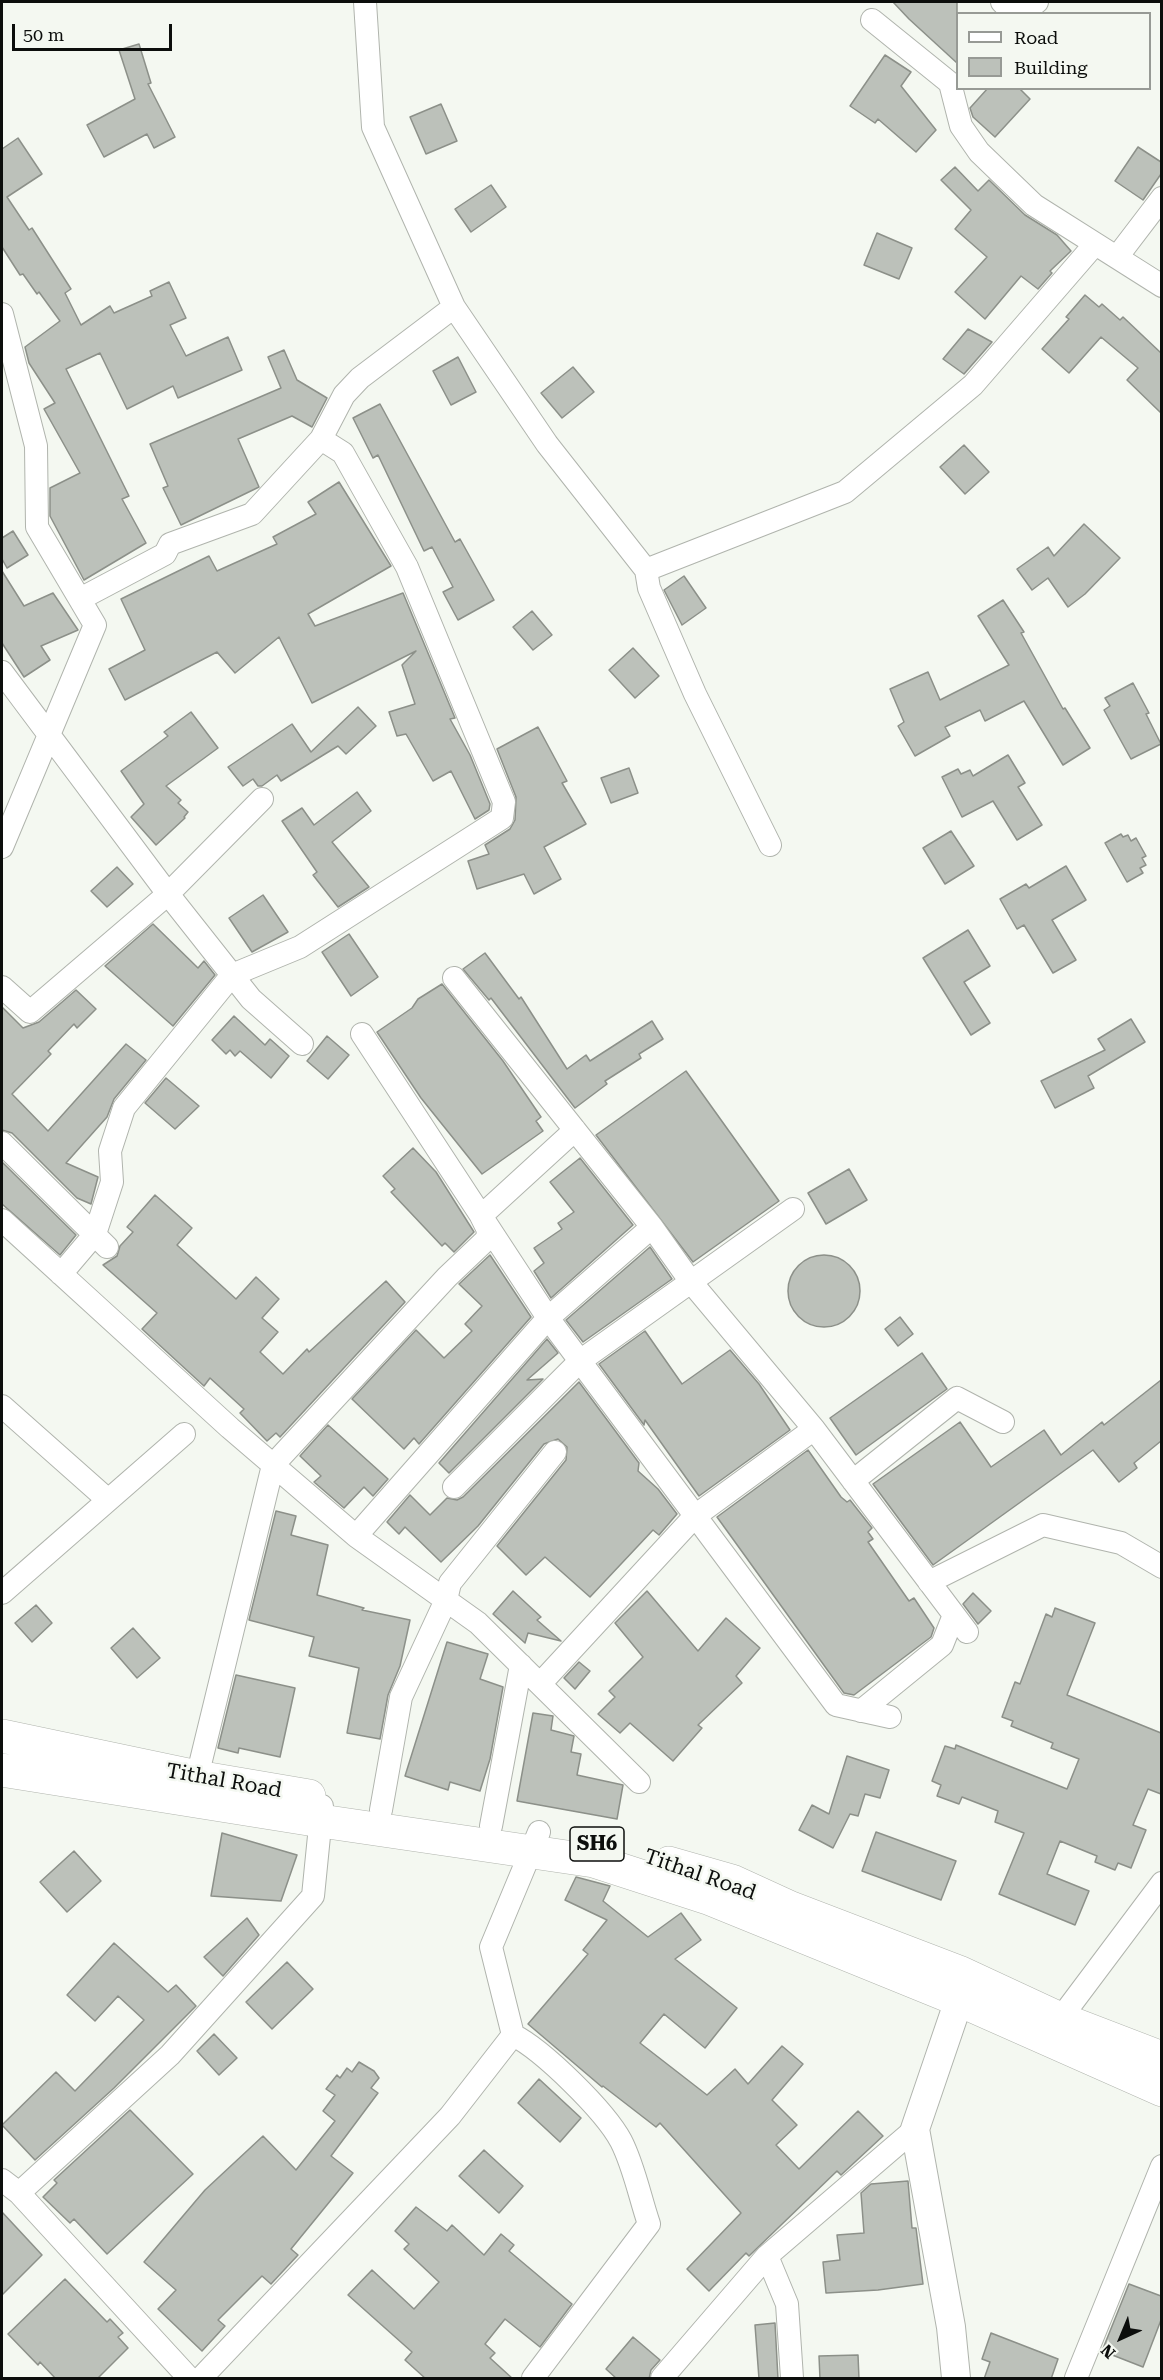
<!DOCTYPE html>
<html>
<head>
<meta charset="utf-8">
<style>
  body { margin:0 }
  #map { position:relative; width:1163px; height:2380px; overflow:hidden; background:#f4f8f1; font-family:"Roboto Serif",serif }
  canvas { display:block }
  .frame { position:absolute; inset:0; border:3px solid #0c0e0c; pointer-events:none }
  .legend { position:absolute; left:956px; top:12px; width:195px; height:78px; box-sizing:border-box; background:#f4f8f1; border:2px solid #979a95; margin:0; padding:8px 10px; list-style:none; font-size:18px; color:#0c0e0c }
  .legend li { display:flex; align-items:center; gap:12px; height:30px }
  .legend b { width:30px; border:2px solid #979a95 }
  .north { position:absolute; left:1091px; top:2308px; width:60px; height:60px; -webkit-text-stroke:4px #f4f8f1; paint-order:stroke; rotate:224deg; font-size:16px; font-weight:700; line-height:24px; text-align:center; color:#0c0e0c }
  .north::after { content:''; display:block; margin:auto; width:21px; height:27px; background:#0c0e0c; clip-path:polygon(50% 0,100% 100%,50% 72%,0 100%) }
  .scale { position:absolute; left:12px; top:24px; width:160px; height:27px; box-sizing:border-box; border:3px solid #0c0e0c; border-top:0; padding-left:8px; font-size:18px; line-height:21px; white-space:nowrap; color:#0c0e0c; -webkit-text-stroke:4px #f4f8f1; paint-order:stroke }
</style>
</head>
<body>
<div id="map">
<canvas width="1163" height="2380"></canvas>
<div class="frame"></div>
<ul class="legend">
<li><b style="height:8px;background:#fff"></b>Road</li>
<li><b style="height:16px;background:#bcc1ba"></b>Building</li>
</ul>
<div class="north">N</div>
<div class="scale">50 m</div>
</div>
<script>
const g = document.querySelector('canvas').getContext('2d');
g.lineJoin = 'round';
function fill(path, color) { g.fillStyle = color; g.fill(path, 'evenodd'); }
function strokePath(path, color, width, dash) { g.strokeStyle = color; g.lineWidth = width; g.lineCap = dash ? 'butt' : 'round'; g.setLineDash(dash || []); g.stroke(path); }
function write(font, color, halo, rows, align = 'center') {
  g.font = font + ' "Roboto Serif",serif'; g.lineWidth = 5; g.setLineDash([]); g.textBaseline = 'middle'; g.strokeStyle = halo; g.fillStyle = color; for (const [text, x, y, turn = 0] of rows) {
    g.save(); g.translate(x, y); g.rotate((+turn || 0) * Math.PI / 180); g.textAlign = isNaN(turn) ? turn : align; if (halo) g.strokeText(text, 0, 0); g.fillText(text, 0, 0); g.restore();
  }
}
const building = new Path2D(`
  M893,2h64v61l-48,-44z
  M139,44l12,39 -3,1 27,53 -21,11 -7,-14 -43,23 -17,-32 48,-26 -16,-49z
  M885,55l26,17 -10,14 35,44 -20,22 -38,-33 -3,4 -25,-17z
  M988,88h31l11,11 -35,38 -22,-20 -3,-9z
  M441,104l16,37 -31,13 -16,-37z
  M18,138l24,36 -35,23 22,33 3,-2 39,61 -6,4 16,32 29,-19 4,7 38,-17 -2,-5 19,-9 17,36 -16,7 16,31 42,-19 14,33 -64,28 -5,-12 -46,23 -27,-56 -34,16 63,127 -7,3 24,44 -62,37 -34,-64v-28l30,-15 -36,-64 11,-6 -26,-40 -4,-16 35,-26 -21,-29 -2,2 -14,-20 -3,1 -18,-28v-98z
  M1138,147l23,15v12l-18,26 -28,-19z
  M955,167l23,24 11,-11 36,35 32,20 14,16 -21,20 2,2 -14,16 -17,-13 -36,43 -30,-27 32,-35 -32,-28 16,-19 -30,-30z
  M491,185l15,22 -35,25 -16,-23z
  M877,233l35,15 -13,31 -35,-14z
  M1085,295l14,12 3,-3 18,16 3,-3 38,36v60l-34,-33 11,-12 -37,-31 -32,36 -27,-24 27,-30 -3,-2z
  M968,329l24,13 -28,32 -21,-15z
  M284,350l13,30 30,18 -15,29 -20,-11 -54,23 21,48 -78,38 -18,-37 5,-2 -18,-42 131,-56 -13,-31z
  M458,357l18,35 -25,13 -18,-34z
  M573,367l21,25 -32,26 -21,-25z
  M380,404l75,138 5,-3 34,61 -36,20 -15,-28 10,-5 -21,-40 -8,4 -46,-96 -5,3 -20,-40z
  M964,445l25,27 -24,22 -25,-27z
  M339,482l52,84 -83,48 7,12 88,-33 52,125 -5,1 20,36 20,49 -1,6 -14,9 -24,-48 -18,10 -27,-47 -9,2 -8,-24 26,-8 -13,-39 14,-14 -104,52 -33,-66 -44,36 -18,-21 -92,48 -16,-31 36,-19 -24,-51 88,-43 8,15 60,-27 -4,-7 43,-23 -8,-12z
  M1084,524l36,34 -35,36 -17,13 -20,-29 -16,12 -15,-21 31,-22 6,9z
  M13,531l15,24 -21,13 -5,-9v-21z
  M2,571l22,35 29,-13 25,37 -37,16 9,14 -26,17 -22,-34z
  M684,576l22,32 -24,17 -18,-35z
  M1003,600l21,32 -3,1 42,76 2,-1 25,40 -27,17 -39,-64 -39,20 -5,-11 -35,17 5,9 -35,20 -17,-30 6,-4 -14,-33 38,-17 12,28 69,-35 -31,-49z
  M532,611l20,24 -19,15 -20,-23z
  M633,648l26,28 -24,22 -26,-28z
  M1133,683l16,30 -3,1 15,30 -30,15 -27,-49 6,-4 -5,-8z
  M358,707l18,19 -30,28 -8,-8 -57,35 -4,-6 -15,11h-4l-5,-7 -10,7 -15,-19 64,-43 19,28z
  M191,712l27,36 -52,38 15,14 -3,3 10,9 -4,5 1,1 -29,27 -25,-28 13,-13 -23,-33 47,-35 -4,-4z
  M538,727l29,54 -5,2 24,41 -42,23 17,32 -27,15 -10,-20 -47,15 -9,-28 21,-7 -4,-9 25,-16 5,-9 1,-23 -19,-48z
  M1008,755l17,28 -7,4 24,38 -25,15 -24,-39 -31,16 -20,-40 16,-8 3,5 9,-4 3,6z
  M629,768l9,25 -27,10 -10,-25z
  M357,792l14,19 -39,31 37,45 -31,20 -25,-32 4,-3 -35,-51 20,-13 12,17z
  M951,831l23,35 -29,18 -22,-36z
  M1121,834l2,3 5,-2 3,6 5,-3 10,18 -4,2 4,7 -6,3 3,5 -16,9 -22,-39z
  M1066,866l20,34 -34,20 24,40 -23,13 -29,-48 -7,4 -17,-30 26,-15 3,4z
  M117,867l16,17 -26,23 -16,-16z
  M263,895l25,37 -36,20 -23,-34z
  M153,924l45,44 6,-7 11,14 -42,51 -68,-60z
  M968,930l22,36 -26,16 26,41 -19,12 -48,-77z
  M349,934l29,43 -27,19 -29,-44z
  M485,953l34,46 2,-2 46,72 19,-14 4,6 62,-40 11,18 -24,15 2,4 -36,23 2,3 -32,24 -84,-110 -2,2 -26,-31z
  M442,984l61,77 38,56 -5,4 7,10 -61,43 -61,-76 -44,-66 35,-24 6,-9z
  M76,990l20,19 -19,19 -3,-4 -26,27 3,3 -39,40 36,37 78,-87 20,16 -32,39 -7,18 -41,46 32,14 -7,27 -14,-6 -65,-65 -10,-3v-123l21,21 16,-6z
  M234,1016l31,29 5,-6 19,17 -18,22 -31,-27 -5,5 -5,-6 -4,4 -14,-14z
  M1131,1019l14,23 -57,34 6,12 -39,20 -14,-27 64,-31 -7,-11z
  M327,1036l22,19 -21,24 -21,-18z
  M686,1071l93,130 -86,61 -97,-127z
  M166,1078l33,28 -24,23 -30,-26z
  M413,1148l23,24 38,60 -20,20 -9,-9 -3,3 -51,-54 4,-3 -12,-13z
  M580,1158l53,67 -82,73 -17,-27 10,-8 -10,-15 28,-19 -4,-6 16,-11 -24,-30z
  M2,1162l74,73 -16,20 -58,-51z
  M849,1169l18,31 -41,24 -18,-31z
  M155,1195l37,33 -15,17 59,54 20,-22 23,22 -17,19 16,14 -18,20 23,22 24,-25 2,3 77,-71 19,21 -125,135 -4,-4 -9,8 -27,-28 4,-4 -34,-31 -6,8 -62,-57 15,-16 -54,-48 14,-9 3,-10 13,-14 -6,-5z
  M650,1247l22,32 -89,63 -17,-22z
  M490,1255l41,62 -112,127 -5,-6 -10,11 -52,-50 64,-69 28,28 28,-27 -7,-7 17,-18 -23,-22z
  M788 1291a36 36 0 1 1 72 0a36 36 0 1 1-72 0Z
  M900,1317l13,17 -15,12 -13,-17z
  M645,1331l37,53 48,-34 29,34 31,46 -91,66 -54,-76 -1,5 -45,-61z
  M547,1339l11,14 -31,27 16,-1 -94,94 -10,-10z
  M922,1353l25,36 -91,66 -26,-37z
  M1161,1380v61l-27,22 3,5 -18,14 -26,-32 -160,115 -60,-81 87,-62 31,45 53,-37 17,25 41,-33 2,3z
  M579,1382l60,81 -1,8 20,18 19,25 -18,21 -6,-5 -63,67 -45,-40 -19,18 -29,-29 69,-86 1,-13 -9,-8 -14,5 -66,82 -37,36 -36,-35 -6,7 -12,-12 23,-27 20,20 17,-17 10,2 6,-3z
  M328,1425l60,54 -15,17 -9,-9 -20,21 -30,-26 7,-6 -21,-20z
  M808,1450l33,47 6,5 3,-2 22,28 -4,4 5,7 -5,3 41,59 5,-3 20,30 -3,9 -77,58 -10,-2 -127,-176z
  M276,1511l20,5 -5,19 37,10 -11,50 47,13 -2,2 48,10 -10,46 -12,29 -8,44 -33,-6 12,-65 -50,-12 5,-19 -65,-17z
  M513,1591l28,26 -4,3 24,21 -33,-8 -3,10 -32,-29z
  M647,1591l51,60 28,-33 34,30 -24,28 6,7 -44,42 4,3 -29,33 -43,-38 -10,10 -22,-19 17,-17 -6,-6 34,-34 -28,-34z
  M973,1593l18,18 -13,13 -15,-20z
  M36,1605l16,18 -20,19 -17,-19z
  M1055,1608l40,15 -28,72 94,38v61l-13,-5 -15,36 13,5 -15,38 -13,-5 -3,7 -20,-8 2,-6 -37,-15 -13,33 42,17 -14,34 -76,-31 25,-61 -29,-11 3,-11 -36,-14 -3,7 -22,-8 4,-11 -9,-4 13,-35 10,3 1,-4 111,44 12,-30 -28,-11 2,-5 -42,-17 2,-5 -11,-4 13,-35 5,2 26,-70 6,3z
  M133,1628l27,30 -23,20 -26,-30z
  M447,1642l41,12 -8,25 23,8 -13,72 -10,32 -30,-9 -2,8 -43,-14z
  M579,1662l11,9 -15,18 -11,-11z
  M236,1675l59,13 -15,69 -41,-9 -1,5 -20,-5z
  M533,1713l20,3 -2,14 23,6 -3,16 10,2 -4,21 46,10 -6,34 -100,-18z
  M847,1756l42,14 -9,28 -15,-4 -7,22 -8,-2 -17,34 -34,-18 13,-25 17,9z
  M876,1832l80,29 -15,39 -79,-29z
  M222,1833l75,22 -16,46 -70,-5z
  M74,1851l27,30 -34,31 -27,-30z
  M576,1877l34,9 -7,15 45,36 33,-24 20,27 -26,19 62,49 -32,40 -41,-34 -24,29 67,52 28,-26 13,15 34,-38 21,18 -31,36 25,25 -21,20 23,24 59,-58 25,25 -42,39 -4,-4 -88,85 -3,-3 -37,38 -22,-22 54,-56 -81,-90 -4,4 -53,-41 -1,1 -74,-63 60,-70 -5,-4 24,-30 -42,-20z
  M247,1918l12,17 -36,41 -19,-19z
  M114,1943l54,49 8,-7 20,21 -82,82 -79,72 -33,-35 54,-53 19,19 69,-71 -26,-24 -23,25 -28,-26z
  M287,1962l26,27 -41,40 -26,-27z
  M214,2034l23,24 -18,17 -22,-24z
  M359,2062l15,9 5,7 -8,10 7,5 -47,63 22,17 -62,76 7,6 -27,29 -9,-8 -44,44 7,6 -23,25 -44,-42 18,-19 -32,-28 61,-72 58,-54 33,34 39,-49 -12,-10 12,-16 -9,-6 11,-14 3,3 7,-10 5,4z
  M539,2079l42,39 -21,24 -42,-39z
  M130,2110l63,64 -86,80 -33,-35 -4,4 -27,-26 14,-14 -3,-3z
  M484,2150l39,36 -24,27 -40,-37z
  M908,2181l4,47h4l7,56 -45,6 -52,3 -3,-31 17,-2 -3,-25 27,-2 -3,-40 10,-9z
  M416,2207l31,24 5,-6 32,30 17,-21 13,11 -5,6 63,53 -32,43 -35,-28 -20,25 10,9 -5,5 23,21h-87l-21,-19 7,-8 -64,-57 24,-25 42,39 25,-27 -35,-33 5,-5 -14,-13z
  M2,2212l40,43 -40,40z
  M65,2279l42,43 3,-3 13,14 -5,4 10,11 -31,31h-41l-16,-17 -2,3 -30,-31z
  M1129,2284l32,12v24l-18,47 -41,-16z
  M775,2323l3,56h-19l-4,-54z
  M991,2333l67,26 -7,20h-67l6,-17 -8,-3z
  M633,2337l27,23 -9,10 -2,9h-32l-11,-10z
  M858,2355l1,24h-39l-1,-23z`);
const minor = new Path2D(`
  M365,2l8,125 81,180
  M1002,2l12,12
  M1022,14l15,-12
  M872,20l78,63 11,43 18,26 55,53 128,81
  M1117,257l45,-59
  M2,314l34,132 1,81 58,98 -93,222
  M646,570l199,-78 128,-107 122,-141
  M80,599l85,-45 5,-10 82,-30 69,-75 23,-44 16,-17 94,-71 93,137 99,126 3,18 46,106 75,151
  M2,672l166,222 83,105 51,45
  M454,978l198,249 39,55 123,147 153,203
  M2,987l28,25 138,-118 94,-95
  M362,1034l186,284 288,387 54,12
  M2,1143l105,104
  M2,1220l228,208 126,108 122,87 161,159
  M61,1274l34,-40 17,-52 -2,-31 14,-43 108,-133 68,-28 202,-129 2,-16 -97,-235 -64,-114 -22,-14
  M2,1406l106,94
  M853,1481l104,-83 46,24
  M454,1487l126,-126 213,-152
  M356,1536l192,-218 104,-91
  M929,1582l114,-57 78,18 41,24
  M2,1593l182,-159
  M540,1684l155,-168 119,-87
  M861,1711l81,-66 12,-30
  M197,1777l76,-312 174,-188 40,-38 1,-9 -7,-14 94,-86
  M381,1810l20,-113 45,-97 4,-17 105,-131
  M491,1826l30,-161
  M1060,2019l102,-136
  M513,2035c30,15 92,76 108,106 13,25 19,57 28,83l-116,154
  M2,2180l17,13 170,185
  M19,2193l151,-138 143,-159 9,-90
  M767,2256l20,48 5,74
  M201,2378l249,-262 63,-81 -22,-88 48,-115
  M662,2378l105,-122 148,-127
  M1076,2378l86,-212`);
const tertiary = new Path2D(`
  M956,2378l-5,-51 -36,-198 44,-129 2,-22`);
const primary = new Path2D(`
  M2,1736l195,41 112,19
  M2,1770l319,51 273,40 114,37 251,102 203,90
  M669,1863l63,18 59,27 170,65 99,46 102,39`);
const shields = [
  [597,1844,54]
];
const shieldNames = [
  ["SH6",597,1844]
];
const streetNames = [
  ["Tithal Road",224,1781,10],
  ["Tithal Road",700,1875,19]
];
fill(building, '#bcc1ba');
strokePath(building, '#8c9089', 1.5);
strokePath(minor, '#b0b4ad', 24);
strokePath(tertiary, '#b0b4ad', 30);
strokePath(primary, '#b0b4ad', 34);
strokePath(minor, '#fff', 22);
strokePath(tertiary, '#fff', 28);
strokePath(primary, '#fff', 33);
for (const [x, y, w] of shields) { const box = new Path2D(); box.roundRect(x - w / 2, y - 17, w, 34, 4.5); g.fillStyle = '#f4f8f1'; g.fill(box); strokePath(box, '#0c0e0c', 1.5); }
write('bold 20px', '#0c0e0c', null, shieldNames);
write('21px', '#0c0e0c', '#f4f8f1', streetNames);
</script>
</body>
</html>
